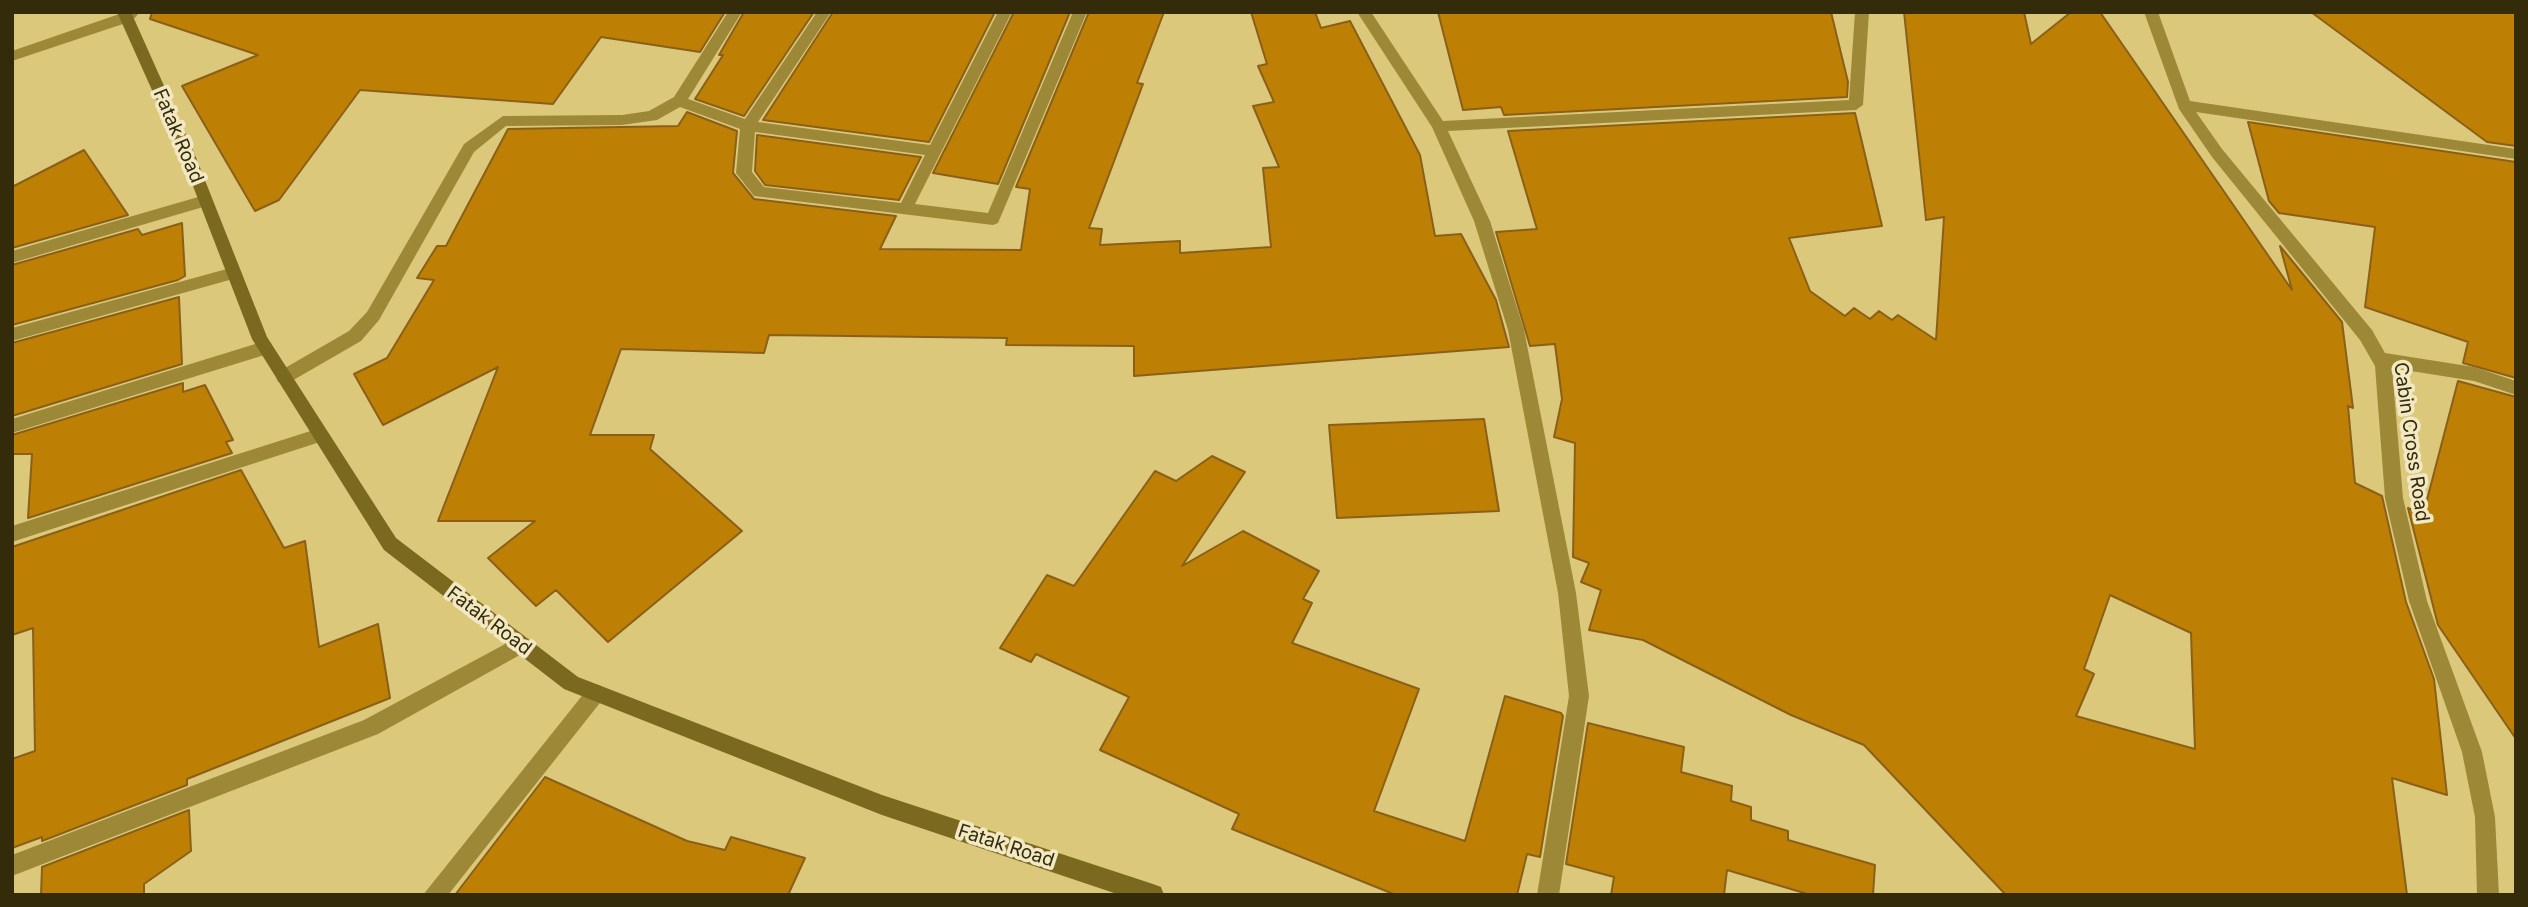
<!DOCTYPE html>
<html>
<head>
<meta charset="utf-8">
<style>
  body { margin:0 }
  #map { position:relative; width:2528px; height:907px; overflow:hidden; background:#dcc87b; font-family:Inter,sans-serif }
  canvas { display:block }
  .frame { position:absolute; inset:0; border:14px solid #332b0a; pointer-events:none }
</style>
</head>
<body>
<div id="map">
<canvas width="2528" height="907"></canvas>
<div class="frame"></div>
</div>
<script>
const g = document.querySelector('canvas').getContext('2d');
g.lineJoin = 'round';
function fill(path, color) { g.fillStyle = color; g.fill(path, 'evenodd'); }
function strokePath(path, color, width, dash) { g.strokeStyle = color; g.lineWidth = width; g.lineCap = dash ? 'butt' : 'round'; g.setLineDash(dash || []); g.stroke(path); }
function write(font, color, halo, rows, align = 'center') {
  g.font = font + ' Inter,sans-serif'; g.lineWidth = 7; g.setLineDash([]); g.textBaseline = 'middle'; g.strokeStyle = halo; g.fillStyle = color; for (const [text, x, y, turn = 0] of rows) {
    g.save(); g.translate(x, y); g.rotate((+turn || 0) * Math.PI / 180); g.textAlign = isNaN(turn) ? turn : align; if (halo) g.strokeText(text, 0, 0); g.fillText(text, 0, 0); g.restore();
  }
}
const building = new Path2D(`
  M152,12h573l-25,40 -99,-15 -48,67 -193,-14 -81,110 -24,11 -73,-125 76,-31 -108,-36z
  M744,12h70l-70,104 -49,-17 28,-44h-4z
  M833,12h162l-66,130 -166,-22z
  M1014,12h56l-72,172 -65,-11z
  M1089,12h75l-27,71 6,1 -54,144 13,1 -2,16 80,-4v12l91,-6 -8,-79 16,-1 -26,-61 21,-4 -16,-36 9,-2 -16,-52h64l6,16 29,-7 70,134 15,81 26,-2 35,66 13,47 -375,29v-30l-128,-1 1,-7 -238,-3 -5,18 -143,-4 -31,86h64l-4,14 92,82 -134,111 -52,-52 -20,16 -48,-48 47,-37h-97l60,-154 -115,58 -29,-51 33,-16 47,-78 -17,-2 20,-32h9l62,-117 170,-3 9,-14 50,19 -4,42 21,26 142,17 -16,33 141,1 9,-61 -14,-2z
  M1438,12h393l17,70 -1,15 -343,18 -3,-8 -38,3z
  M1904,12h120l7,32 40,-32h29l192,278 -12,-44 62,76 11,86 -5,-2 7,77 27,13 24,106 28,77 13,116 -55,-17 15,117h-401l-142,-150 -73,-30 -148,-75 -54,-10 12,-40 -20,-8 8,-19 -16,-6 2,-114 -21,-6 8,-38 -7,-55 -25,2 -34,-114 41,-3 -29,-98 347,-18 27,113 -93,12 21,53 35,25 9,-8 16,11 9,-8 13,9 6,-5 38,25 8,-123 -18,3zM2110,595l81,38 4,116 -119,-33 18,-42 -10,-5z
  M2311,12h205v134l-29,-4z
  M2248,122l268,40v216l-53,-15 5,-21 -103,-35 10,-80 -96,-14 -10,-12z
  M757,135l164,22 -22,43 -134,-15 -10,-14z
  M84,150l44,65 -116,33v-61z
  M182,223l3,53 -7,4 -166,45v-60l126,-36 4,6z
  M179,297l3,67 -170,52v-73z
  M2458,381l58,16v342l-78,-114 -30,-117 15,7z
  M183,383v9l22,-7 28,55 -7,2 6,11 -204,65 4,-64h-20v-19z
  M1484,419l15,92 -162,7 -8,-93z
  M1212,456l33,16 -63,94 61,-35 76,40 -16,28 9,4 -20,40 127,46 -45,122 91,30 40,-145 56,17 2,3 -23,141 -13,-3 -10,41h-121l-164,-66 7,-15 -139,-64 29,-53 -93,-43 -5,8 -31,-14 47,-73 27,11 81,-115 21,10z
  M241,470l43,78 21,-7 14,106 59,-23 12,74 -203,81v6l-145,56v-4l-30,11v-89l23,-8 -2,-123 -21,7v-88z
  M1588,723l96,24 -3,25 51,14 -1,15 20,6v13l37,11v9l87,25 -2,30h-62l-84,-25 -3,25h-113l3,-18 -48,-13z
  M545,777l142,64 38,9 6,-13 74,21 -17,37h-333z
  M189,810l2,41 -47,33v11h-103l1,-28z`);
const street = new Path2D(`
  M125,12h15l-8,9 -120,40v-10z
  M728,12h14l-54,87 57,20 72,-107h14l-73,110 172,23 68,-133h14l-97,192 73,9 85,-201h14l-89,211 -5,2 -239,-29 -18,-23 4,-44 -60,-22 -23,13 -35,5 -116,1 -32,26 -95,168 -18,21 -71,41h-12l-2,-5 2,-5 71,-41 18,-19 97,-168 39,-28 119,-1 27,-4 25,-14zM755,132l170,23 -24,48 -137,-16 -12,-15z
  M1357,12h14l72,109 406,-21 6,-88h14l-6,93 -7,5 -408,21 42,90 34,109 52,263 13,103 -30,199h-22l32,-199 -11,-103 -50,-263 -34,-109 -42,-94z
  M2144,12h14l32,89 326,48v10l-320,-47 26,37 150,181 13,23 89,14 42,14v14l-42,-14 -82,-13 11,130 24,103 55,151 13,65 4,78h-22l-2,-78 -13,-65 -53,-151 -24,-103 -10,-132 -15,-26 -148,-183 -33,-48z
  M205,195l5,2 3,4 -3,4 -198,58v-12z
  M234,267l8,6 -2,4 -228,64v-13z
  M265,341l6,2 2,5 -2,5 -259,80v-14z
  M320,428l6,2 3,5 -3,5 -314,102v-16z
  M520,636l7,3 3,6 -3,6 -149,83 -366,142v-21l352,-135z
  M596,684l7,3 3,6 -3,6 -155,196h-25l166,-208z`);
const secondary = new Path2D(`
  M117,12h14l64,143 72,182 129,201 182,139 304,118 271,89 8,3 3,8h-44l-238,-80 -318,-126 -180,-139 -132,-211 -71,-184z`);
const streetNames = [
  ["Fatak Road",178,136,67],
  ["Cabin Cross Road",2411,442,82],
  ["Fatak Road",489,621,37],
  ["Fatak Road",1006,846,18]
];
fill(building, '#bd8005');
strokePath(building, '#8a6018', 2);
fill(street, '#9c8837');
fill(secondary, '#7b6920');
write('19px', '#332b0a', '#f2e9c4', streetNames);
</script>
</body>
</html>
